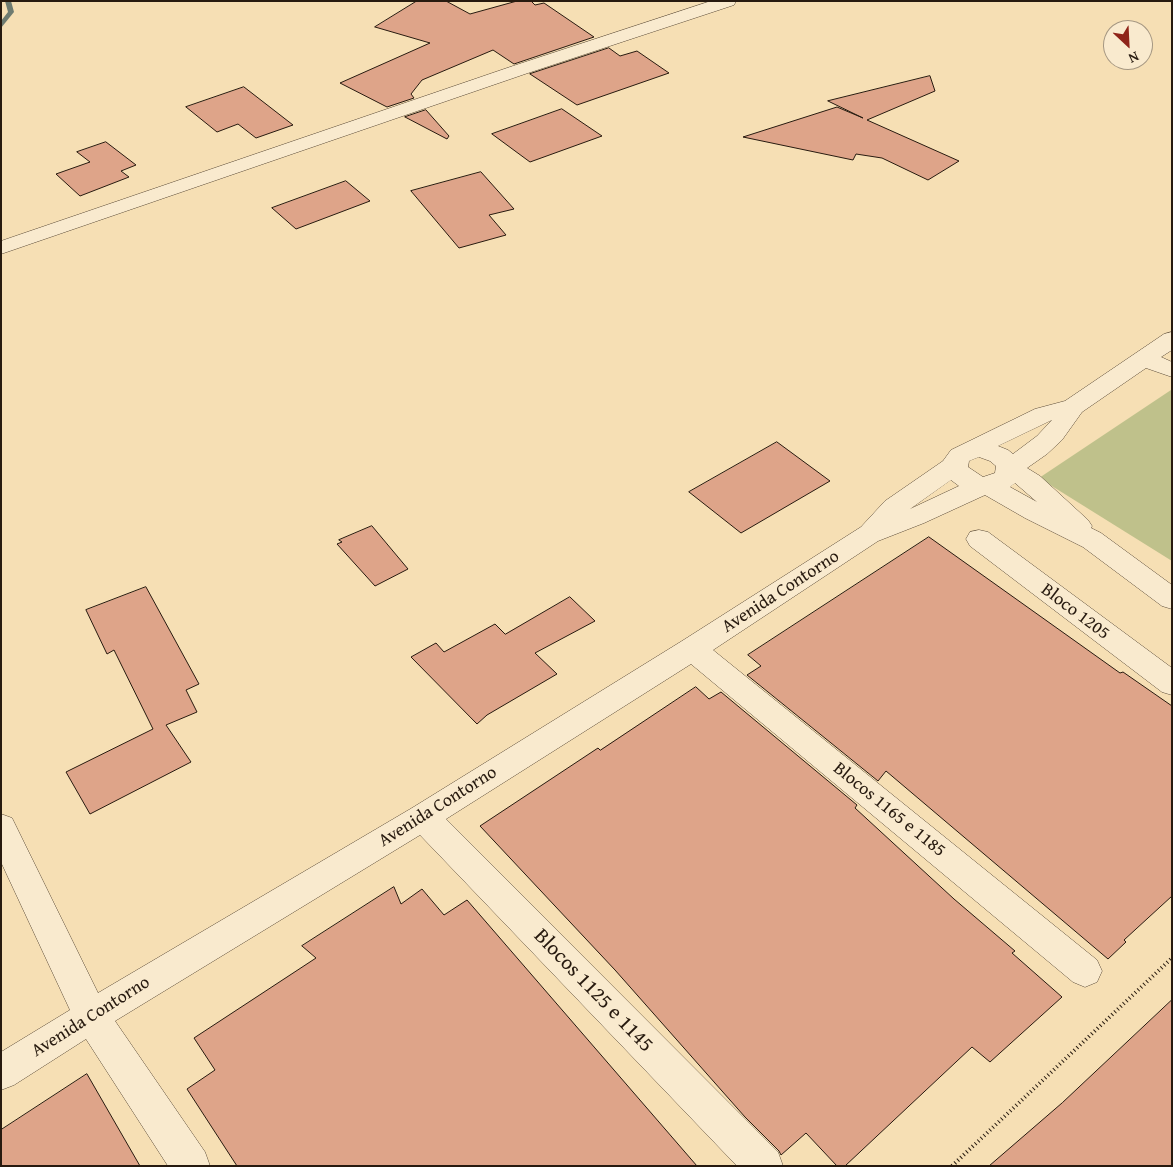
<!DOCTYPE html>
<html>
<head>
<meta charset="utf-8">
<style>
  body { margin:0 }
  #map { position:relative; width:1173px; height:1167px; overflow:hidden; background:#f6dfb4; font-family:"Gentium Book Plus",serif }
  canvas { display:block }
  .frame { position:absolute; inset:0; border:2px solid #271a0f; pointer-events:none }
  .north { position:absolute; left:1103px; top:20px; width:50px; height:50px; box-sizing:border-box; background:#f9eace; border:1px solid #a59782; border-radius:50%; rotate:155deg; font-size:14px; font-weight:700; line-height:20px; text-align:center; color:#271a0f }
  .north::after { content:''; display:block; margin:auto; width:18px; height:22px; background:#8f2418; clip-path:polygon(50% 0,100% 100%,50% 72%,0 100%) }
</style>
</head>
<body>
<div id="map">
<canvas width="1173" height="1167"></canvas>
<div class="frame"></div>
<div class="north">N</div>
</div>
<script>
const g = document.querySelector('canvas').getContext('2d');
g.lineJoin = 'round';
function fill(path, color) { g.fillStyle = color; g.fill(path, 'evenodd'); }
function strokePath(path, color, width, dash) { g.strokeStyle = color; g.lineWidth = width; g.lineCap = dash ? 'butt' : 'round'; g.setLineDash(dash || []); g.stroke(path); }
function write(font, color, halo, rows, align = 'center') {
  g.font = font + ' "Gentium Book Plus",serif'; g.lineWidth = 4; g.setLineDash([]); g.textBaseline = 'middle'; g.strokeStyle = halo; g.fillStyle = color; for (const [text, x, y, turn = 0] of rows) {
    g.save(); g.translate(x, y); g.rotate((+turn || 0) * Math.PI / 180); g.textAlign = isNaN(turn) ? turn : align; if (halo) g.strokeText(text, 0, 0); g.fillText(text, 0, 0); g.restore();
  }
}
const green = new Path2D(`
  M1171,390h1v171l-133,-83z`);
const stream = new Path2D(`
  M5,1h6l3,11 -13,16v-7l7,-9z`);
const building = new Path2D(`
  M417,1h29l24,13 47,-13h14l4,4 9,-2 50,34 -80,27 -21,-14 -71,30 -11,14 3,4 -27,9 -47,-24 90,-40 -55,-16z
  M609,48l11,8 17,-5 32,22 -92,32 -47,-31z
  M930,76l5,15 -68,29 92,41 -31,19 -46,-22 -26,-4 -3,6 -110,-23 94,-30 26,11 -35,-17z
  M244,87l49,38 -37,13 -18,-14 -21,8 -31,-25z
  M562,109l40,27 -72,26 -38,-28z
  M426,110l23,26 -2,3 -42,-22z
  M106,142l30,23 -15,6 8,6 -49,19 -24,-22 34,-12 -13,-10z
  M481,172l33,37 -25,6 17,20 -47,13 -48,-57z
  M346,181l24,20 -74,28 -24,-21z
  M777,442l53,39 -89,52 -52,-41z
  M372,526l36,43 -33,17 -38,-42 5,-2 -3,-2z
  M929,537l191,136 3,-1 49,34v190l-48,44 2,2 -18,17 -222,-188 -8,10 -131,-106 14,-9 -13,-11z
  M146,587l53,97 -13,6 11,22 -31,13 25,37 -101,52 -24,-42 87,-43 -39,-79 -7,4 -21,-44z
  M570,597l25,24 -60,32 22,21 -70,41 -10,9 -66,-67 25,-14 8,9 51,-28 10,10z
  M696,687l13,12 12,-7 136,113 -2,3 99,91 61,52 -3,2 50,44 -72,65 -18,-15 -127,119h-8l-31,-33 -25,22 -2,-4 -34,-34 -130,-147 -135,-144 118,-78 2,2z
  M394,887l7,17 21,-15 22,26 23,-15 230,266h-460l-50,-77 28,-19 -21,-32 122,-80 -14,-12z
  M1172,1000v166h-183l73,-63z
  M87,1074l53,92h-139v-36z`);
const path = new Path2D(`
  M952,1166l220,-208`);
const minor = new Path2D(`
  M711,1h25l-2,4 -209,69 -524,180v-13l512,-175z
  M1172,332v18l-11,7 11,5v15l-26,-9 -64,44 -20,28 -15,14 -20,14 13,8 48,44 4,6 -1,2 10,5 71,52v24l-10,-3 -79,-59 -58,-29 -40,-23 -61,28 -46,18 -165,109 384,310 5,11 -5,11 -12,5 -12,-5 -382,-318 -245,155 332,333 5,14h-46l-317,-331 -305,186 90,131 5,14h-42l-82,-127 -72,46 -13,5v-38l69,-42 -69,-148v-48l11,4 86,175 314,-185 270,-167 179,-114 24,-26 58,-40 8,-11 84,-41 30,-8 99,-67zM1052,420l-15,16 -24,18 -5,-4 -10,-4zM979,457l11,4 6,5 -1,7 -12,4 -15,-10 1,-6zM951,480l8,6 -49,23zM1015,483l22,19 -27,-15z
  M979,530l9,2 184,136v27l-10,-3 -192,-146 -4,-7 4,-7z`);
const streetNames = [
  ["Avenida Contorno",781,592,-33],
  ["Bloco 1205",1075,612,37],
  ["Avenida Contorno",438,807,-32],
  ["Blocos 1165 e 1185",889,810,39],
  ["Avenida Contorno",91,1017,-32]
];
const nearStreetnames = [
  ["Blocos 1125 e 1145",593,991,46]
];
fill(green, '#bfc18b');
fill(stream, '#6e7b70');
fill(building, '#dea489');
strokePath(building, '#271a0f', 1);
strokePath(minor, '#5b4b38', 1);
strokePath(path, '#271a0f', 4, [1, 3]);
fill(minor, '#f9eace');
write('18px', '#271a0f', '#f9eace', streetNames);
write('21px', '#271a0f', '#f9eace', nearStreetnames);
</script>
</body>
</html>
